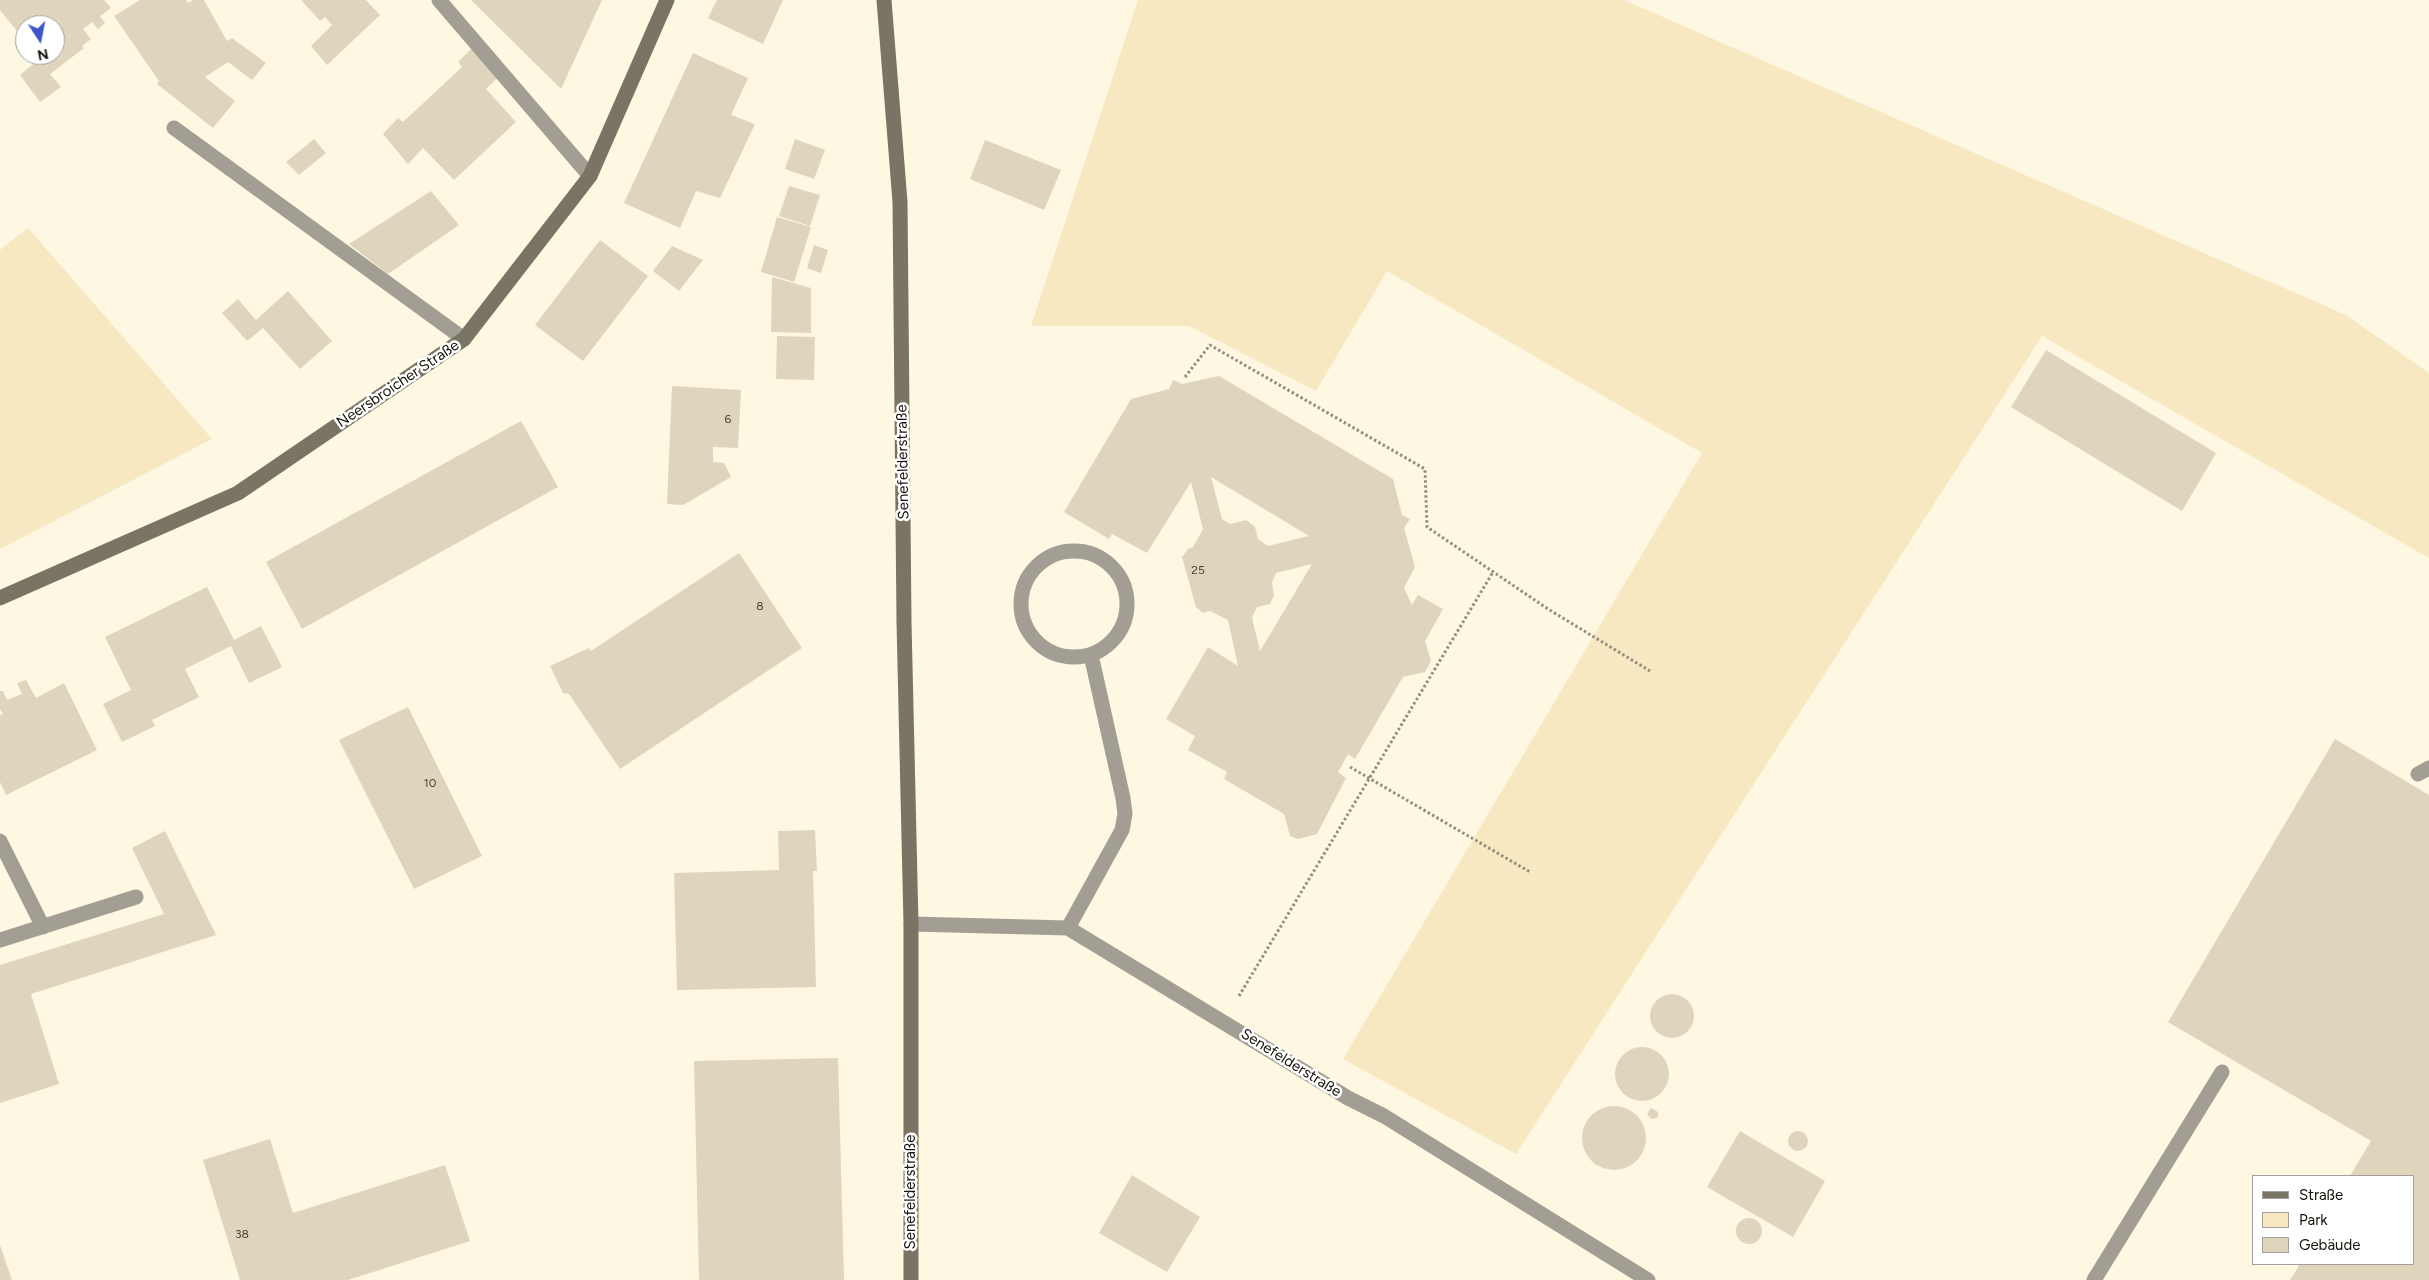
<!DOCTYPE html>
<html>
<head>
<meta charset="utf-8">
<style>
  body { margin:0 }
  #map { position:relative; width:2429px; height:1280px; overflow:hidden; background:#fef7e2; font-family:Figtree,sans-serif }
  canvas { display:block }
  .legend { position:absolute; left:2252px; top:1175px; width:162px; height:90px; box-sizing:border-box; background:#fff; border:1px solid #a2a19d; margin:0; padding:6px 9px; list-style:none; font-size:15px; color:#16130a }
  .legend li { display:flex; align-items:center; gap:10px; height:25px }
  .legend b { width:25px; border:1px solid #a2a19d }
  .north { position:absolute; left:15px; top:15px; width:50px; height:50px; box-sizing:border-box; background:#fff; border:1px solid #a2a19d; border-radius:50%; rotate:169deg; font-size:14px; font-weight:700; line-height:20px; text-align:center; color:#16130a }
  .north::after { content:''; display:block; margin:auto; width:18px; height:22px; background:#3c56c8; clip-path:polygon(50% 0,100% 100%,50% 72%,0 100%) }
</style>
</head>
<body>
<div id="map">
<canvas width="2429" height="1280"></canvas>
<ul class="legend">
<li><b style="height:6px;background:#797464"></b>Straße</li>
<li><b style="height:14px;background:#f7e8c1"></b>Park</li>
<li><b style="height:14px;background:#dfd5bc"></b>Gebäude</li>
</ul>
<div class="north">N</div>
</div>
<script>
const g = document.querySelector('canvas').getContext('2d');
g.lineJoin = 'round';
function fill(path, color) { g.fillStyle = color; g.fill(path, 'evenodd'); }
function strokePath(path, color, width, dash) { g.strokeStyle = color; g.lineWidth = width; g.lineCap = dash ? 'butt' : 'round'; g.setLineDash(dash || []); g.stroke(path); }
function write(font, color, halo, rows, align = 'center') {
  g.font = font + ' Figtree,sans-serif'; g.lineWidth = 5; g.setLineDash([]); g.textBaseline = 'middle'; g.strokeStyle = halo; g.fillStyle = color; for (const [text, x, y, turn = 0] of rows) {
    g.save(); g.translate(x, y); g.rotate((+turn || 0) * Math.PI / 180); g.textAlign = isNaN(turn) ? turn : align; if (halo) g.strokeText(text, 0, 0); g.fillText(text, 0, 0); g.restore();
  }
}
const green = new Path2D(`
  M1138,0h486l722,315 83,58v185l-387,-222 -526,818 -173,-95 359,-606 -315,-182 -71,120 -127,-65h-158z
  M28,228l184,211 -212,110v-299z`);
const building = new Path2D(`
  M0,0h104l7,8 -11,8 5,7 -7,6 -6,-7 -9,7 8,10 -9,7 2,2 -34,26 11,13 -21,15 -20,-27 19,-16 -3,-4h19v-30h-30v16l-25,-31z
  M140,0h46l2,3 5,-3h11l23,41 5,-3 34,25 -14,17 -24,-18 -23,15 30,24 -22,27 -56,-44 2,-3 -45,-65z
  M301,0h65l14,15 -53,50 -16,-19 21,-21 -7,-8 -5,4z
  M471,0h131l-41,89z
  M717,0h66l-20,44 -55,-26z
  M472,48l27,28 -13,13 30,33 -62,58 -31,-32 -15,16 -25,-30 15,-16 5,4 59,-55 -4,-5z
  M693,53l55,25 -17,37 24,9 -35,74 -24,-7 -16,37 -56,-25z
  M314,139l12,14 -27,22 -13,-13z
  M795,139l30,11 -11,29 -29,-10z
  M985,140l76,30 -17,40 -74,-31z
  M789,186l31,9 -10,31 -31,-10z
  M431,191l28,34 -71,49 -39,-30z
  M777,217l34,10 -17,55 -33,-10z
  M600,240l48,36 -65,85 -48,-36z
  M814,245l14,5 -7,23 -14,-5z
  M672,246l31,14 -24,31 -26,-20z
  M772,277l39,11v45l-40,-1z
  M288,291l44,50 -32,28 -37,-41 -16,13 -25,-28 16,-14 18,21z
  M777,336l38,1 -1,43 -38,-1z
  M2046,350l170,103 -34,58 -171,-104z
  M1219,376l174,103 9,36 8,4 -6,9 11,39 -11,21 8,17 6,-10 25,14 -18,32 6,20 -6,11 -22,5 -48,82 -7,-5 -10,18 8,6 -29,56 -19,5 -8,-3 -6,-22 -60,-35 3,-7 -39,-22 7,-14 -29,-17 42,-72 30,19 -10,-46 -18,-9 -7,2 -7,-6 -14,-50 6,-8 5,-2 10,-18 -12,-47 -44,71 -35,-19 -3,5 -45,-27 67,-113 38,-10 4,-9 9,4zM1211,477l98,59 -41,10 -10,-7 -3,-12 -9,-7 -16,4 -8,-5zM1312,564l-52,87 -8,-33 5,-11 13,-3 4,-9 -2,-12 4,-10z
  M672,386l69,4 -3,58 -25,-1v15l11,1 7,14 -48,28 -16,-1z
  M521,421l37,66 -256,142 -36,-67z
  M739,553l63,95 -182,121 -51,-75 -6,-1 -13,-27 39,-18 2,3z
  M207,587l27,53 27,-14 21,41 -33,16 -18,-37 -46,23 14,28 -47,23 3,6 -33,16 -19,-38 28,-14 -26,-53z
  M26,680l10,18 28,-15 33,67 -91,45 -6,-13v-67l3,-1 -3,-5v-18h3l4,9 15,-6 -5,-11z
  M408,707l74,149 -68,33 -75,-149z
  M2335,739l94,56v485h-139l10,-16h113v-88h-63l21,-35 -203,-119z
  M815,830l2,41h-4l3,116 -139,3 -3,-117 105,-3 -1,-39z
  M165,831l51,104 -185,59 28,90 -59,19v-138l164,-51 -32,-66z
  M1650 1016a22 22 0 1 1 44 0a22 22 0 1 1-44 0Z
  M1615 1074a27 27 0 1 1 54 0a27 27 0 1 1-54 0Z
  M838,1058l6,222h-145l-5,-219z
  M1582 1138a32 32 0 1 1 64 0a32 32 0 1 1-64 0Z
  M1651,1108l7,4v5l-4,2 -4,-1 -3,-4z
  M1740,1131l85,50 -32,56 -86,-50z
  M1788 1141a10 10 0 1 1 20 0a10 10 0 1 1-20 0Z
  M270,1139l23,74 152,-48 25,76 -122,39h-108l-37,-120z
  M1132,1175l68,42 -33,55 -68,-39z
  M1736 1231a13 13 0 1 1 26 0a13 13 0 1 1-26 0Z
  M0,1245l12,35h-12z`);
const path = new Path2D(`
  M1185,377l25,-32 215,124 2,58 121,82 102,62
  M1350,767l180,105
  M1239,996l254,-424`);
const lane = new Path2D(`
  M439,0l151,176
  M174,128l290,211
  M1021 604a53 53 0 1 1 106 0a53 53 0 1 1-106 0Z
  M2418,774l11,-6
  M0,841l43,86
  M1068,928l54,-98 3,-16 -2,-16 -32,-143
  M0,940l136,-43
  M2094,1280l128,-208`);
const street = new Path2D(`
  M911,924l157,4 280,170 36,18 264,164`);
const secondary = new Path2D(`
  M884,0l16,202 4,420 7,302v356
  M0,598l238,-105 226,-154 126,-163 77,-176`);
const numberNames = [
  ["6",728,419],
  ["25",1198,570],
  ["8",760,606],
  ["10",430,783],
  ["38",242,1234]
];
const streetNames = [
  ["Neersbroicher Straße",398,384,-34],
  ["Senefelderstraße",903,462,-91],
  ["Senefelderstraße",1291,1063,32],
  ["Senefelderstraße",911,1192,-90]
];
fill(green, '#f7e8c1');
fill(building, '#dfd5bc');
strokePath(path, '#938e7f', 3, [2.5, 2.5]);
strokePath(lane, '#a29e93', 15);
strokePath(street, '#a29e93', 15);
strokePath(secondary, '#797464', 15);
write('12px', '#484436', null, numberNames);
write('15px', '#16130a', '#fff', streetNames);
</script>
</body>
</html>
